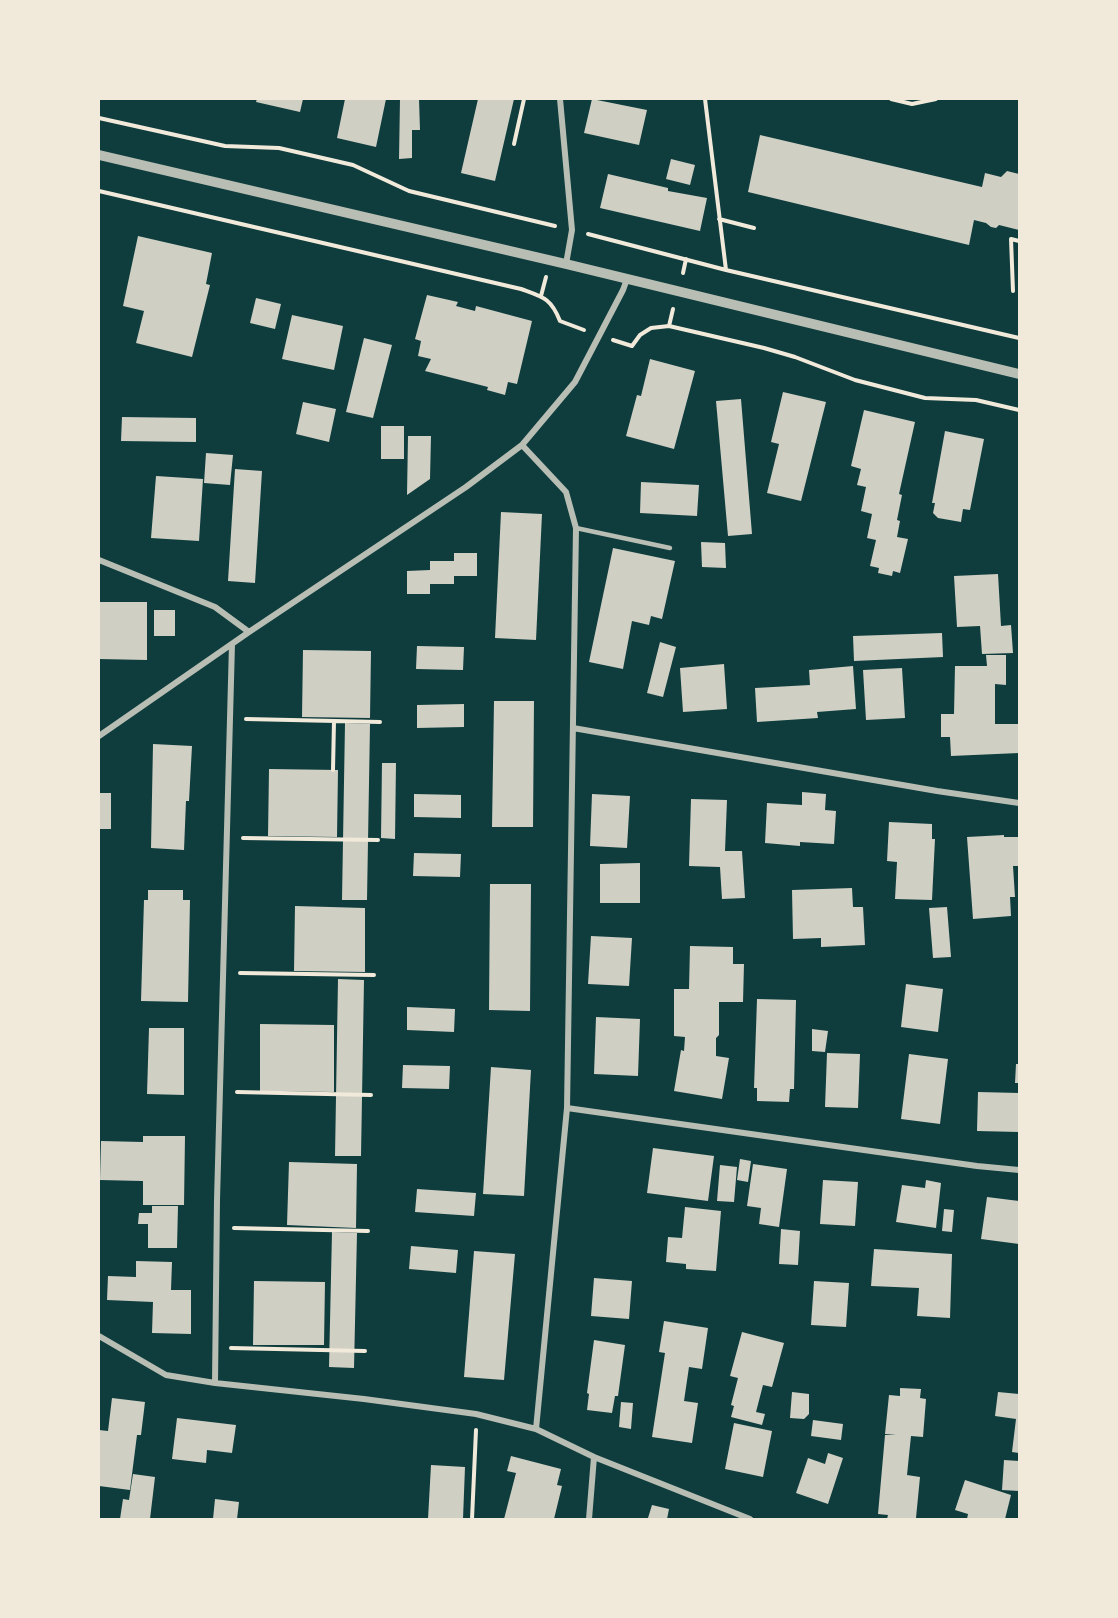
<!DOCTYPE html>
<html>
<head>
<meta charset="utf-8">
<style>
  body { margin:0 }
  #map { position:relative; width:1118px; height:1618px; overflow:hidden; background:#0f3d3e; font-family:"Fira Sans",sans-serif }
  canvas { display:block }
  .frame { position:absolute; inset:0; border:100px solid #f1e9da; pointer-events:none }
</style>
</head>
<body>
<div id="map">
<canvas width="1118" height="1618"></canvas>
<div class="frame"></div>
</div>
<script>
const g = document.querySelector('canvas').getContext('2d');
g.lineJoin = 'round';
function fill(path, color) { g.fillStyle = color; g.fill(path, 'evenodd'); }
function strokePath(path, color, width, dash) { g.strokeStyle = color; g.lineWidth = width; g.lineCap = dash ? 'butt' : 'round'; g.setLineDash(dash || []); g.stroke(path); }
const building = new Path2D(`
  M257,99h46l-3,13 -44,-10z
  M345,99h41l-10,48 -39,-9z
  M400,99h19l1,31h-8v28l-13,1z
  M478,99h36l-19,82 -34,-8z
  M592,99l55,11 -8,35 -55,-12z
  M760,135l222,52 3,-14 16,4 6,-6 12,3v56l-20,-5 -3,3 -5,-1 -5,-4 -12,-3 -5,25 -221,-53z
  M671,159l24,6 -5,20 -24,-6z
  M608,174l60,14v3l39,7 -7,33 -100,-23z
  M138,236l74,17 -6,31 4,1 -18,72 -56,-14 8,-32 -21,-5z
  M427,295l31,7 -2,4 19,5 1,-5 56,15 -15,63 -9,-2 -3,13 -18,-5 1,-3 -63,-16 6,-12 -13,-3 3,-15 -6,-2z
  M256,298l25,6 -6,25 -25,-6z
  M292,315l51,11 -9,44 -52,-11z
  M364,338l28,7 -19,73 -27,-6z
  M650,359l45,12 -21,78 -48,-13 11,-41 4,1z
  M783,392l43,10 -25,99 -34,-8 12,-49 -8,-2z
  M741,399l11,135 -24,2 -12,-135z
  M303,402l33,7 -7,33 -33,-8z
  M864,410l51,12 -16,72 3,1 -5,25 3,1 -3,16 11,2 -8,34 -7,-2 -1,5 -14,-3 1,-5 -9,-2 6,-26 -9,-2 5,-24 -11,-3 5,-24 -9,-2 4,-16 -10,-3z
  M122,417l74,1v24l-75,-1z
  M381,426h23v33h-23z
  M945,431l39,8 -14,71 -7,-1 -2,13 -23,-4 -5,-5 2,-10h-3z
  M408,436h23l-1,43 -23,16z
  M206,453l27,2 -3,30 -26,-2z
  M235,469l27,2 -7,112 -27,-2z
  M156,476l47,3 -4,62 -48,-3z
  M641,482l58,3 -2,31 -57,-3z
  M501,512l41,2 -6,126 -41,-2z
  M701,542l24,1 1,25 -24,-1z
  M613,548l62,13 -13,58 -11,-3 -2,9 -17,-4 -9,48 -34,-7z
  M454,553h23v23h-23v8h-24v10h-23v-23l23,-1v-9h24z
  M998,574l3,52 10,-1 2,28 -31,1 -2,-28 -23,1 -3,-51z
  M99,602h48v58l-48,-1z
  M154,610h21v26h-21z
  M942,633l1,24 -89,4 -1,-25z
  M660,642l16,5 -13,50 -16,-4z
  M417,646l47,1 -1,23 -47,-1z
  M303,650l68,1 -1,67 -68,-1z
  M986,655h20v30l-11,-1v40h23l1,29 -68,3 -1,-19h-9v-23h13l1,-48h32z
  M724,664l3,45 -44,3 -3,-44z
  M853,666l3,43 -39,3 1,6 -61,4 -2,-34 55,-3 -1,-15z
  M902,668l3,50 -39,2 -3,-50z
  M494,701h40l-1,126h-41z
  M464,704v23l-47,1v-23z
  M345,723l25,1 -3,176h-25z
  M153,744l39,2 -3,55h-3l-2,49 -33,-2z
  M382,763h14l-1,76 -14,-1z
  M269,769l69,1 -1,67 -69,-1z
  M802,792l24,2 -1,16 11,1 -2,33 -34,-2v4l-35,-3 2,-40 35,2z
  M99,793h12v36h-12z
  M414,794l47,1v23l-47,-1z
  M592,794l38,2 -3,52 -37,-2z
  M691,799l36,1 -2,51h17l3,47 -23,1 -2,-32 -31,-1z
  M889,822l43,2v15h3l-3,61 -37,-1 2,-37 -10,-1z
  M1004,835v2h15v29h-6l2,31h-5l1,19 -38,3 -6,-82z
  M414,853l47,1 -1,23 -47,-1z
  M640,863v40h-40v-39z
  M490,884h41l-1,127 -41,-1z
  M852,888l1,19h10l2,38 -44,2v-9l-28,1 -1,-49z
  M148,890h35v10h7l-2,102 -47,-1 3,-101h4z
  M295,906l70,2v64l-71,-1z
  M947,907l4,50 -18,1 -4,-50z
  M591,936l41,2 -3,48 -41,-2z
  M690,946l43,1v17h11l-1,38h-24v33l-3,3v18l13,2 -7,41 -48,-8 7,-41 3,1 1,-14 -11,-1v-47h15z
  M338,979l26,1 -3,176h-26z
  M906,984l37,5 -5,43 -37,-5z
  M757,999l39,1 -2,89h-4l-1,13 -32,-1v-13h-3z
  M407,1007l48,2 -1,23 -47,-2z
  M596,1017l44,2 -2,57 -44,-2z
  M260,1024l74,1v67l-74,-1z
  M149,1028h35v67l-37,-1z
  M812,1029l16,2 -3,21 -13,-1z
  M827,1053l33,1 -2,54 -33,-1z
  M909,1054l39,5 -8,65 -39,-5z
  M1016,1064h3v19h-4z
  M403,1065l47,1 -1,23 -47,-1z
  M491,1067l40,3 -7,126 -41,-2z
  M978,1092l41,1v39l-42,-1z
  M143,1136h42l-1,69h-41v-24l-43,-1 1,-39 42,1z
  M653,1148l61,8 -6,45 -61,-8z
  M740,1159l11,2 -3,21 -11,-2z
  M289,1162l68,2 -1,64 -69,-3z
  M753,1164l34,5 -8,58 -20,-3 2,-16 -14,-2z
  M720,1165l17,2 -3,35 -17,-1z
  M823,1180l35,2 -3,44 -35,-2z
  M926,1180l15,3 -5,45 -40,-6 6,-37 23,3z
  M417,1189l59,4 -2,23 -59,-4z
  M987,1197l32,4v43l-38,-5z
  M152,1206h26l-1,42h-29v-24h-10l1,-11h13z
  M685,1207l36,4 -5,60 -30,-2v-5l-20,-2 2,-25 14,1z
  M944,1209l10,1 -2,22 -10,-1z
  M781,1229l19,2 -2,34 -19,-1z
  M332,1232l25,1 -3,135 -25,-1z
  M411,1246l47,4 -2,23 -47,-4z
  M874,1249l78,5 -2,64 -33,-2 2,-28 -48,-2z
  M474,1251l41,3 -11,126 -40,-3z
  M136,1261l36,1 -1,28h20v44l-39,-1 1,-31 -46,-2 1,-24 28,1z
  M594,1278l38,3 -3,38 -38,-3z
  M254,1281l71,1 -1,63h-71z
  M814,1281l35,2 -3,44 -35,-2z
  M664,1321l44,7 -6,41 -13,-2 -5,34 14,2 -6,40 -40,-6 13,-84 -6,-1z
  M742,1332l42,11 -12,44 -9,-2 -7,27 9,2 -3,11 -31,-8 3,-11 -3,-1 7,-27 -8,-2z
  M594,1340l31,5 -7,51h-3l-3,17 -25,-3 2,-16 -2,-1z
  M900,1388l21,1 -1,9 6,1 -3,38 -12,-1 -4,39 13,2 -4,41 -29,1 1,-4 -10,-1 7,-79h11l-11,-1 4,-39 11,1z
  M792,1392l17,2v20l-5,5 -14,-1z
  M998,1392l21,2v59l-7,-1 4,-33 -21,-3z
  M112,1398l33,4 -4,33h-4l-7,55 -31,-4v-56l9,1z
  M621,1402l12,1 -2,26 -12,-2z
  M177,1418l59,7 -4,28 -25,-3 -1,13 -34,-4z
  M813,1420l30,4 -2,16 -30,-4z
  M734,1423l38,8 -9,46 -38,-8z
  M828,1453l15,5 -15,46 -32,-11 12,-35 17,6z
  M511,1456l50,13 -4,16 5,1 -8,33h-50l12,-46 -9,-2z
  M1004,1460l15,1v30l-17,-1z
  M431,1465l34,2 -2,52h-35z
  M133,1474l22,3 -5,42h-30l3,-20 6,1z
  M965,1480l46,15 -6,24h-38l1,-5 -13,-4z
  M215,1499l24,3 -2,17h-24z
  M652,1505l17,4 -2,10 -19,-1z`);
const path = new Path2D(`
  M705,99l21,171
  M891,99l21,5 24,-5
  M99,118l126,28 54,2 74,17 56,26 146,35
  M514,144l10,-45
  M99,191l422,98c22,8 30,9 39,32l24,9
  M719,219l35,9
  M588,234l138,36 293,68
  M683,273l3,-14
  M1013,291l-2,-52 8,2
  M541,296l5,-19
  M669,326l4,-17
  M613,340l19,6 8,-11 11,-7 18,-2 95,22 31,9 60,23 70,18 51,2 43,10
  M246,719l134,3
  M333,770l1,-49
  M243,838l135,2
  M240,973l134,2
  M237,1092l134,3
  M234,1228l134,3
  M231,1348l134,3
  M472,1519l4,-89`);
const service = new Path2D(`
  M576,528l94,20`);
const minor = new Path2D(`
  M560,99l12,131 -6,34
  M522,445l44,47 10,36 -9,580 -31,321
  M99,560l116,47 34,25
  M573,728l364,63 82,12
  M99,736l150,-104 217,-145 56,-42 53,-63 48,-92 4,-11
  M567,1108l410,58 42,4
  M99,1336l67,39 49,8 149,16 112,15 60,15 58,28 156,62
  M215,1383l2,-183 15,-556
  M589,1519l5,-62`);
const tertiary = new Path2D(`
  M99,155l467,109 453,110`);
fill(building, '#cfcfc3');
strokePath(path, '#f1e9da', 4);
strokePath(service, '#b8beb3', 4.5);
strokePath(minor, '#b8beb3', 6);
strokePath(tertiary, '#b8beb3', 10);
</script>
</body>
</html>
